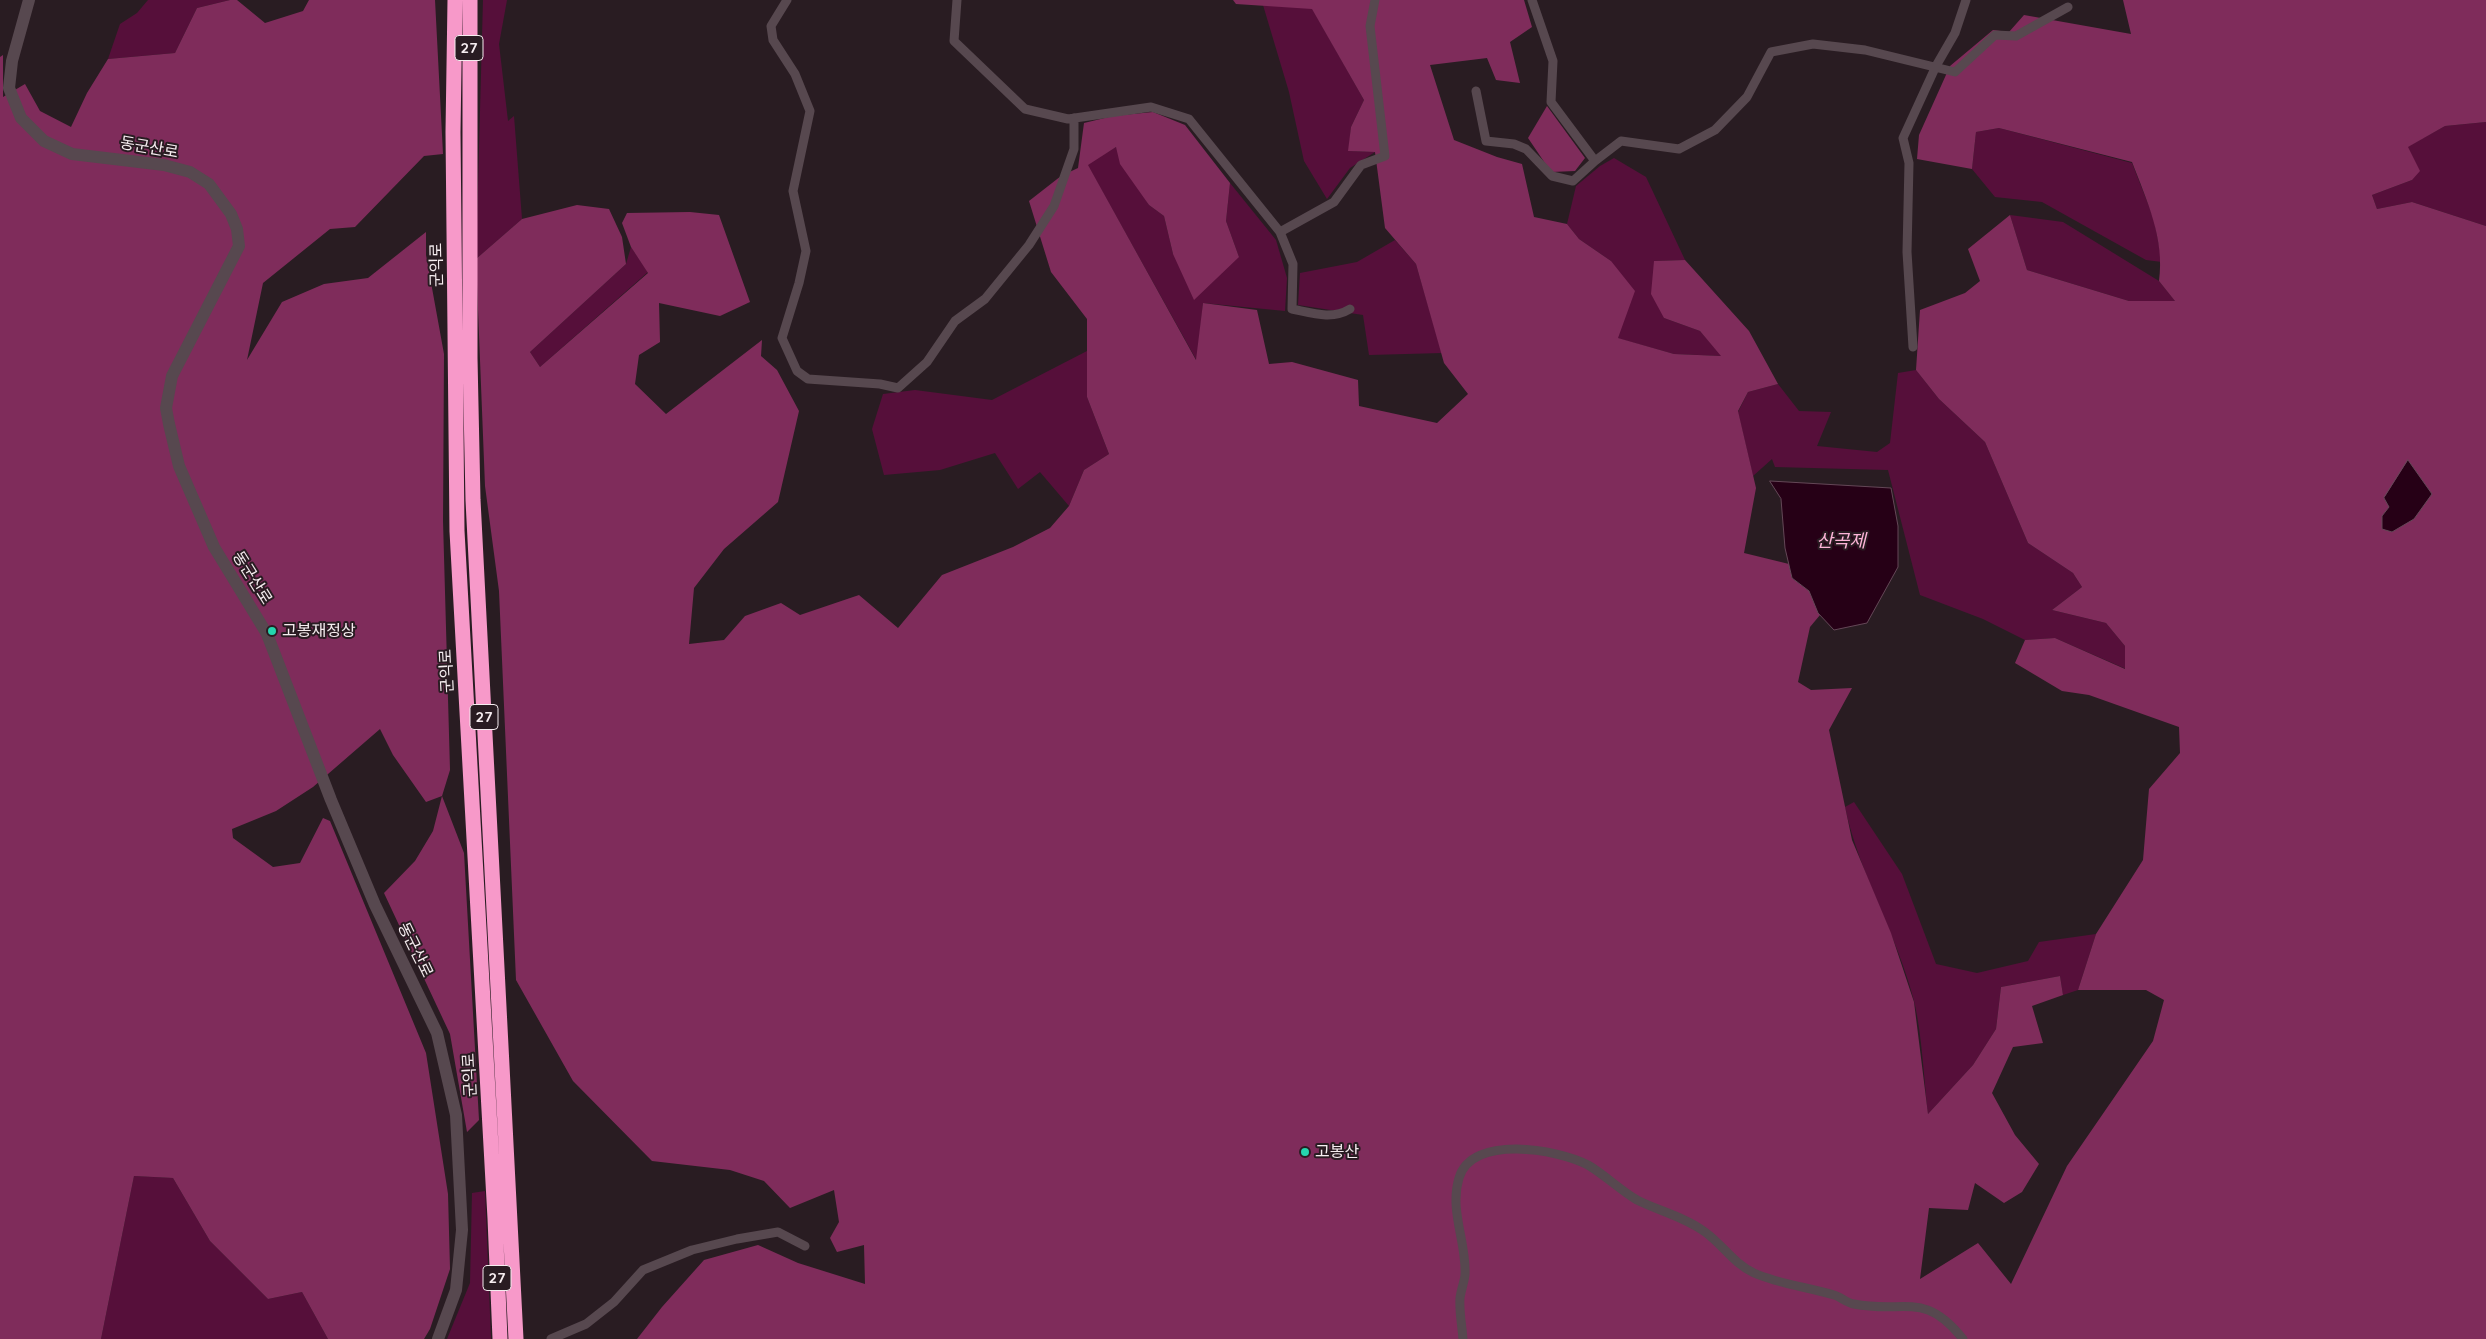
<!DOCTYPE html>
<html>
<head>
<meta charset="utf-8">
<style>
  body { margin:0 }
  canvas { display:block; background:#291c22 }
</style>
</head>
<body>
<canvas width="2486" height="1339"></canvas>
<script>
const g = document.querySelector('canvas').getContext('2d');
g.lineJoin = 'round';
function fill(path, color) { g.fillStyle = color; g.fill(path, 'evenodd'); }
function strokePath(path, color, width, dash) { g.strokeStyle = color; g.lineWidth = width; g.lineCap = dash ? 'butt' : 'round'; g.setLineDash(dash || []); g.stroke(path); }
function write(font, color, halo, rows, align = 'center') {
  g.font = font + ' Quicksand,"Noto Sans KR",sans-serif'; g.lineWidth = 4; g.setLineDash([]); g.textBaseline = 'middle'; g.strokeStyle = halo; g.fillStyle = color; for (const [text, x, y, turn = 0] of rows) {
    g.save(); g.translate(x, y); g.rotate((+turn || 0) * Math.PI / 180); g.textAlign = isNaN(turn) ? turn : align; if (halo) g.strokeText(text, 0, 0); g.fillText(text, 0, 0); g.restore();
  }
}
const green = new Path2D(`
  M148,0h82l-33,8 -22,45 -67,6 12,-35 17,-11z
  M483,0h24l-8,44 9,77 6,-5 8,103 -46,40z
  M1263,5l49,3 52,92 -13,27 -2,24 26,1 -25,16 -23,31 -23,-38 -15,-69z
  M2486,122v104l-74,-24 -35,7 -5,-14 40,-15 -5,-33 38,-21z
  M1999,128l133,35 22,56 8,43 -16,-2 -104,-58 -47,-5 -23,-28 4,-37z
  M1116,147l33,58 15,11 9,38 66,3 -13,-36 4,-38 46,57 11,38 -2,33 -82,-8 -6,58 -110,-197z
  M1614,158l32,19 39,83 -31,1 10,57 36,13 22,25 -48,-2 -57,-16 -6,-77 -32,-22 -12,-15 9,-38 24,-20z
  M2010,215l53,7 96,59 17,21 -47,-1 -102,-31z
  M1395,240l21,24 26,89 -73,2 -6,-40 -65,-10 2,-32 57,-11z
  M631,247l17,25 -108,95 -10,-15 96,-88z
  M1087,351v46l22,57 -25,16 -15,36 -29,-34 -22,17 -23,-36 -55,17 -56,5 -12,-46 11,-35 32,-4 77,10z
  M1916,370l23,29 46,43 43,101 45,30 9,14 -30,23 54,13 19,23 1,23 -71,-31 -30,2 -42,-21 -63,-24 -32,-125 -113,-3 -3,-8 -19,17 -15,-64 10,-20 30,-8 21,27 32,1 -14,34 60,6 13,-9 8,-70z
  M1854,802l48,72 34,90 41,9 51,-12 11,-19 57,-8 -18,56 -15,5 -3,-19 -59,11 -5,42 -23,36 -45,49c-4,-34 -6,-80 -14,-113 -17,-67 -55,-127 -69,-194z
  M134,1176l39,2 37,63 58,58 34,-7 26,47h-227z
  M485,1191l6,148h-44l23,-56 2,-90z`);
const forest = new Path2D(`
  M230,0h7l28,23 38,-12 6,-11h126l8,154 -19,2 -69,71 -25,2 -67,54 -16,77 35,-58 42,-18 44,-6 58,-46v23l18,99 -1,167 7,249 -8,26 22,57 15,267 -12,12 -17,-98 -66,-141 31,-32 18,-30 9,-35 -16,6 -33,-47 -13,-26 -67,58 -37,24 -44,18 1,9 40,29 27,-4 23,-45 7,3 96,232 22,141 2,75 -20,60 -6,10h-96l-26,-47 -34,7 -58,-58 -37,-63 -39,-2 -33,163h-101v-1282l3,-2v42l22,-13 15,27 31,16 16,-34 21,-34 67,-6 22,-45z
  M1233,0h291l8,27 -22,15 10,41 -24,-3 -9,-22 -57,7 24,75 43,17 25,7 12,53 33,7 12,15 32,22 24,30 -17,47 56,16 47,2 -21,-25 -36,-13 -13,-24 3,-33 31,-1 64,71 29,53 -30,8 -10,19 18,77 -12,65 45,11 3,14 17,13 11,24 -10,12 -12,55 13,8 41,-2 -23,42 23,110 39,93 23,69 14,112 45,-49 23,-36 5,-42 59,-11 3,19 -31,11 11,37 -30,4 -21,46 23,42 24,29 -17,28 -18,11 -29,-20 -7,27 -39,-2 -9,71 58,-36 33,41 56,-118 86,-125 11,-41 -18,-10h-68l18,-56 47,-74 6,-71 31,-36 -1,-26 -90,-32 -27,-4 -47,-28 10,-23 30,-2 70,31v-23l-19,-23 -54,-13 30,-23 -9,-14 -45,-30 -43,-101 -46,-43 -23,-29 4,-60 45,-17 15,-12 -12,-32 42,-34 17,55 102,31h46l-16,-20c6,-42 -12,-80 -27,-119l-133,-34 -23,4 -4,37 -55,-10 2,-24 31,-69 43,-36 16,2 15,-17 107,19 -8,-34h363v122l-41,4 -37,21 12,24 -8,9 -40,15 5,14 35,-7 74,24v1113h-1849l25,-32 42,-47 54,-15 40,18 67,21 -1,-39 -27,7 -7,-14 9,-16 -5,-32 -44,18 -26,-27 -34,-11 -78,-9 -79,-80 -57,-101 -17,-389 -14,-105 -9,-227 46,-40 55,-14 32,4 13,28 4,27 -96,88 10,15 108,-94 -17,-26 -9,-24 5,-10 63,-1 29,3 31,87 -30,14 -61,-13 1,39 -21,13 -4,29 31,30 96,-74 -1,16 16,14 22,41 -21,91 -54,47 -30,39 -5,56 35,-4 21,-24 36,-13 19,12 59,-20 39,33 44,-53 71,-28 37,-19 19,-22 15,-36 25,-16 -22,-57v-78l-36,-47 -22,-71 32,-25 17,-8 6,-45 29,-7 40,-4 32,13 45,58 -4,38 13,36 -45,43 -21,-46 -9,-38 -15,-11 -29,-41 -4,-17 -28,18 108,195 7,-57 54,7 12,54 23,-2 66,18 1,26 78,17 31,-29 -24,-31 -28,-99 -31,-36 -10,-76 -27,-1 3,-24 13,-27 -52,-91 -76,-5z
  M1547,106l38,52 -10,13 -24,1 -23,-34z`);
const water = new Path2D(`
  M2408,460l24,34 -18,25 -22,13 -10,-3v-13l7,-9 -5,-9z
  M1770,481l121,7 7,38v41l-31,56 -33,7 -16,-17 -9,-22 -17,-13 -7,-30 -4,-49z`);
const street = new Path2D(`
  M787,0l-16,26 2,14 22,34 15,37 -17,80 13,60 -7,32 -17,55 15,33 11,8 72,5 18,4 29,-26 28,-41 30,-22 44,-54 25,-39 20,-57v-31
  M957,0l-3,41 71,68 43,10 83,-12 38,12 91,113 13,32 -1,45c20,4 40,11 58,0
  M1532,0l21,61 -2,41 44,59 26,-20 58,8 36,-19 32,-33 24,-45 42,-8 52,6 90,22 40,-37 21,1 52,-29
  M1476,91l10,50 28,3 12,5 26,27 21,5 22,-20
  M1280,232l54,-30 27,-37 24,-9 -15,-130 5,-26
  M1913,347l-6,-95 2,-89 -6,-25 33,-72 19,-33 11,-33
  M551,1339l35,-15 28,-22 29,-32 49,-20 45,-11 41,-7 27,14
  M1463,1339c-1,-13 -4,-28 -3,-41 1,-8 4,-15 5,-23 2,-32 -16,-64 -6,-97 13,-44 98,-29 129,-13 17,10 32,25 49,35 22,11 48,17 68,32 18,13 28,31 49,41 25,11 53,14 80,22 7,2 13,8 20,9 51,10 70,-14 109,35`);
const secondary = new Path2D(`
  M29,0l-17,61 -3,27 12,30 23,23 28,13 92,11 26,7 19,12 22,30 6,15 2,17 -67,130 -6,32 3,16 10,42 35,81 53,87 64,166 44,105 62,128 19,82 6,115 -6,60 -18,49`);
const highway = new Path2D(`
  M455,0l-2,132 4,399 38,687 5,121
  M470,0v358l3,142 43,839`);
const markers = [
  [272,631,5,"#25d5ae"],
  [1305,1152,5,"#25d5ae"]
];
const shields = [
  [469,48,28],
  [484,717,28],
  [497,1278,28]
];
const shieldNames = [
  ["27",469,48],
  ["27",484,717],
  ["27",497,1278]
];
const streetNames = [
  ["동군산로",149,148,10],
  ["군익로",437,265,-91],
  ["동군산로",252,578,58],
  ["군익로",447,671,-93],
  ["동군산로",415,950,64],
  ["군익로",470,1075,-93]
];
const poiNames = [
  ["고봉재정상",282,631],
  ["고봉산",1315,1152]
];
const waterNames = [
  ["산곡제",1841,542]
];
fill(green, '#560f3a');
fill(forest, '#7f2c5b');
fill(water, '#260016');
strokePath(water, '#644757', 1);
strokePath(street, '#57484f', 9);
strokePath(secondary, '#57484f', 12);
strokePath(highway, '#f799c9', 15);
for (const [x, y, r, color] of markers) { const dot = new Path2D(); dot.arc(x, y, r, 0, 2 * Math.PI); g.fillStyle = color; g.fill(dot); strokePath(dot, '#291c22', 2); }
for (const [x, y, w] of shields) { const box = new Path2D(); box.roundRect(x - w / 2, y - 12.5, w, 25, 4); g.fillStyle = '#291c22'; g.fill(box); strokePath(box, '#f5ecef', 1); }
write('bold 15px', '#f5ecef', null, shieldNames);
write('16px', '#f5ecef', '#291c22', streetNames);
write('16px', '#f5ecef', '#291c22', poiNames, 'left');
write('italic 18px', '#fdb5d8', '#291c22', waterNames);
</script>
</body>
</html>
